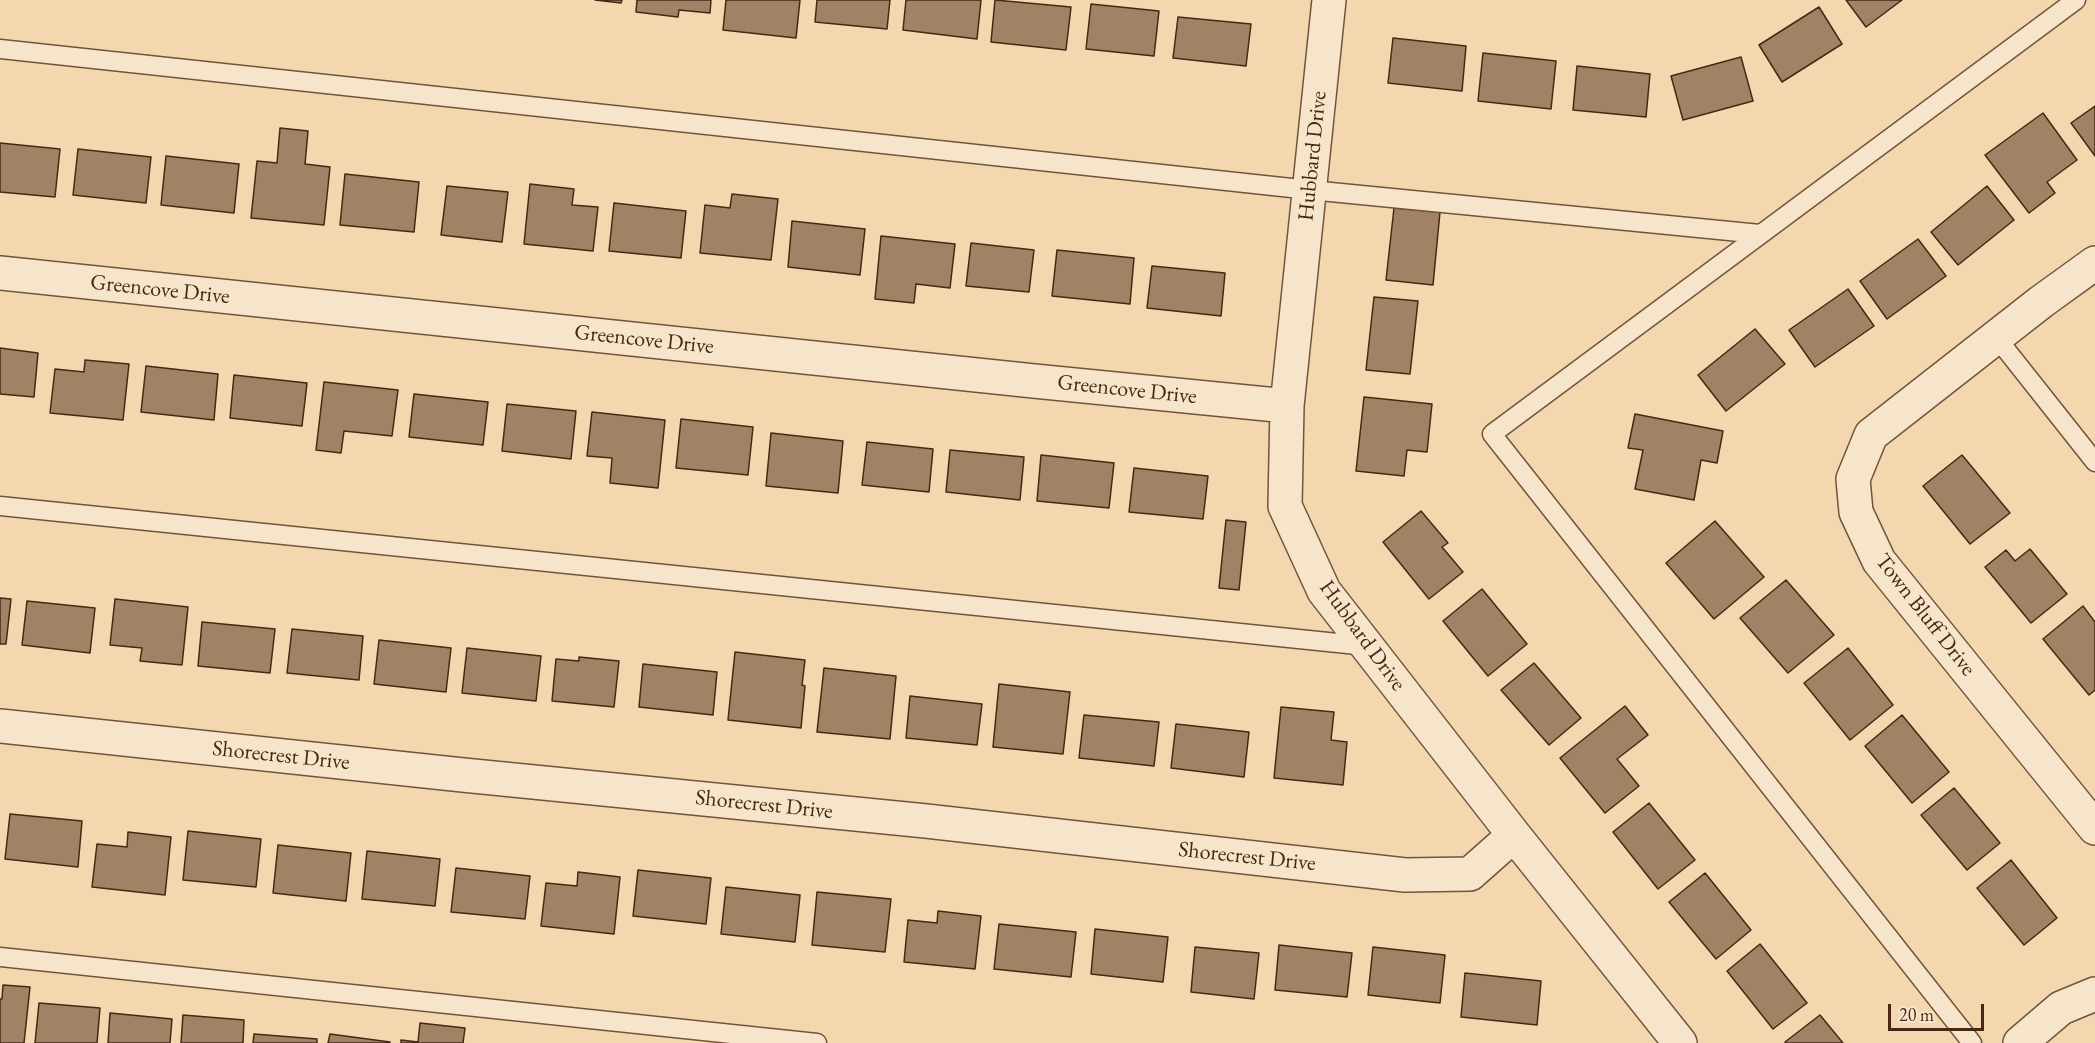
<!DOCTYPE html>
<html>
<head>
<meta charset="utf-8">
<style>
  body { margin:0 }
  #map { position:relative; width:2095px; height:1043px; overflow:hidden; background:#f2d7af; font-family:"EB Garamond",serif }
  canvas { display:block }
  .scale { position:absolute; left:1888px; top:1004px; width:96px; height:27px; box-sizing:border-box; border:3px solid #472814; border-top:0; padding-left:8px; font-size:18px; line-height:21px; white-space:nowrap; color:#472814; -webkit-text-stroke:4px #f7e5cb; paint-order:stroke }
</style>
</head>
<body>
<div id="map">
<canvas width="2095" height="1043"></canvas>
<div class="scale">20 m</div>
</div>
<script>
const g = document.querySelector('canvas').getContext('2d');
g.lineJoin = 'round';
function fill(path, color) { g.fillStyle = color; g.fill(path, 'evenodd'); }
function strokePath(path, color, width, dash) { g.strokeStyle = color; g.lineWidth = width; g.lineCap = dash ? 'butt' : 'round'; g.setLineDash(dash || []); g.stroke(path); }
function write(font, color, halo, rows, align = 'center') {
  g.font = font + ' "EB Garamond",serif'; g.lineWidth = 6; g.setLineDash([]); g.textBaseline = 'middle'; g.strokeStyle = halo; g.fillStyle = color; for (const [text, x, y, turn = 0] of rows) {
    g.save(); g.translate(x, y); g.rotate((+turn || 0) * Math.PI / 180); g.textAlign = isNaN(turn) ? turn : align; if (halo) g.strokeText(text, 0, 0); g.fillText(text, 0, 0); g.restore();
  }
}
const building = new Path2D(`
  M595,0h27l-1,3z
  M637,0h74l-1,13 -31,-3 -1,7 -42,-5z
  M726,0h74l-4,38 -73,-8z
  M817,0h73l-3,29 -72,-7z
  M906,0h75l-4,39 -74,-9z
  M995,0l76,7 -5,43 -75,-8z
  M1846,0h56l-36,27z
  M1091,4l68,7 -5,45 -68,-7z
  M1819,7l23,37 -60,38 -23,-37z
  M1178,17l73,7 -5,42 -73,-8z
  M1393,38l73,8 -4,45 -74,-8z
  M1483,53l73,8 -5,48 -73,-8z
  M1741,57l12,44 -70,19 -12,-44z
  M1577,66l73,8 -4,43 -73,-7z
  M2095,106v50l-24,-33z
  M2043,113l34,47 -30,22 8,11 -26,20 -44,-58z
  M280,128l28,3 -3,33 25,3 -6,58 -73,-7 6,-57 20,2z
  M0,143l60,6 -5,48 -55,-5z
  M78,149l73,8 -5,46 -73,-8z
  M166,156l73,8 -5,49 -73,-8z
  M345,174l74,8 -5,50 -74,-7z
  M530,184l44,5 -2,16 26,2 -5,44 -69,-7z
  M447,186l61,6 -6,50 -61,-7z
  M1987,186l27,34 -56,45 -27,-33z
  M732,194l46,5 -7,61 -71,-7 5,-48 25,3z
  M614,203l72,8 -5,47 -72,-7z
  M1394,208l46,4 -7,73 -47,-5z
  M792,221l73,8 -5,46 -72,-8z
  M881,236l74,8 -5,44 -34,-4 -2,19 -39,-4z
  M1918,239l28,37 -59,43 -27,-38z
  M971,243l63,7 -5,42 -63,-6z
  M1057,250l77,8 -4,46 -78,-8z
  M1152,266l73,7 -4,43 -74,-8z
  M1848,289l26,37 -59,41 -26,-37z
  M1374,297l44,4 -8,73 -44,-4z
  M1755,329l30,35 -59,47 -28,-36z
  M0,348l38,5 -4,44 -34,-3z
  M85,360l44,4 -6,56 -73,-7 5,-44 29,3z
  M146,366l72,8 -4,46 -73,-8z
  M234,375l73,8 -5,43 -72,-8z
  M324,382l74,8 -6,46 -48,-5 -3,22 -25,-3z
  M414,394l74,8 -5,43 -74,-8z
  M1364,397l68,7 -5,48 -20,-2 -3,26 -48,-5z
  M507,404l69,7 -5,48 -69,-8z
  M592,412l73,8 -7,68 -48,-5 2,-25 -25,-2z
  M1635,414l88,17 -6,32 -16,-3 -7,40 -59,-11 8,-39 -15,-2z
  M681,419l72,8 -5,48 -72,-7z
  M771,433l72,8 -5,52 -72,-7z
  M867,442l66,7 -4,43 -67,-7z
  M950,450l74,7 -4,43 -74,-8z
  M1041,455l73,8 -5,45 -72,-7z
  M1962,455l48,58 -40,31 -47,-58z
  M1134,468l74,8 -5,43 -74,-7z
  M1421,511l27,32 -6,4 21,25 -34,27 -46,-57z
  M1226,520l20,2 -7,68 -20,-2z
  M1715,521l49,56 -50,42 -48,-56z
  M2030,549l37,45 -36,29 -46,-56 21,-17 9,11z
  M1786,580l48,55 -46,38 -48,-55z
  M1482,589l45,55 -39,32 -45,-55z
  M0,598l11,1 -5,45h-6z
  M115,599l73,8 -6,58 -42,-4 2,-13 -32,-3z
  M27,601l68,7 -5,45 -68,-8z
  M2083,606l12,16v68l-6,5 -46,-56z
  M202,622l73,7 -5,44 -72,-7z
  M292,629l71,7 -4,44 -72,-7z
  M379,640l72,8 -5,44 -72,-8z
  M467,648l74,8 -5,45 -74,-8z
  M1848,648l45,57 -43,35 -46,-57z
  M735,652l70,8 -3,25 3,1 -4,42 -73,-8z
  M579,657l40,4 -5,46 -62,-6 4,-42 23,2z
  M1534,663l47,55 -32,27 -48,-55z
  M643,664l74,8 -4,43 -74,-8z
  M824,668l72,8 -6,63 -73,-7z
  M999,684l71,8 -7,62 -70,-7z
  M910,696l72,8 -5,41 -71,-7z
  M1625,706l23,29 -31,24 22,27 -34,27 -45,-55z
  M1281,707l53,5 -3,28 16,2 -4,43 -69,-7z
  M1084,715l75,7 -5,44 -75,-8z
  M1902,715l47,57 -37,31 -47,-57z
  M1176,724l73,8 -5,45 -73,-9z
  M1954,788l46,55 -33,27 -46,-55z
  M1649,803l46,57 -37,29 -45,-57z
  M10,814l72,7 -4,46 -73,-8z
  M188,831l73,8 -5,48 -73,-7z
  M128,832l43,5 -6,58 -73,-8 5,-43 30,3z
  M278,845l73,8 -5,48 -73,-8z
  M367,851l73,8 -5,47 -73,-7z
  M2011,860l46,58 -33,27 -47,-57z
  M456,868l74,8 -5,43 -74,-7z
  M638,870l73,8 -5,46 -73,-8z
  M578,872l42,5 -6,57 -73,-8 5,-43 31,3z
  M1705,873l46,57 -35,29 -47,-57z
  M726,887l74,8 -5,47 -74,-8z
  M817,892l74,7 -6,53 -73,-7z
  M938,911l43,5 -6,53 -71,-7 4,-42 29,3z
  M999,924l77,8 -5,45 -77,-8z
  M1095,929l73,8 -5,45 -72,-8z
  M1760,944l47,59 -34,26 -46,-58z
  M1279,945l73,8 -5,44 -72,-7z
  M1195,947l64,6 -5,46 -63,-7z
  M1373,947l72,8 -5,48 -72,-8z
  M1465,973l76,8 -4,44 -76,-8z
  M3,985l27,2 -6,56h-24v-44h2z
  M39,1003l61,5 -3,35h-62z
  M110,1013l62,6 -2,24h-62z
  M183,1015l61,5 -1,23h-62z
  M1820,1015l23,28h-57l-1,-1z
  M420,1023l45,5 -2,15h-62v-3l17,2z
  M254,1034l63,5v4h-64z
  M330,1034l60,8v1h-62z`);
const service = new Path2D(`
  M0,49l1310,141 450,44
  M1996,337l99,125
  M0,506l1367,140
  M0,957l817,86
  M1972,1043l-480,-609 584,-434`);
const minor = new Path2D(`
  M1329,0l-42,406 -2,100 39,85 190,244 166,208
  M2095,263l-54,39 -170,133 -18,44 3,33 23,49 216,267
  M0,273l1034,108 253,25
  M0,726l463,49 463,46 479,54 65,-1 44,-39
  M2020,1043l41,-35 34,-14`);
const streetNames = [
  ["Hubbard Drive",1313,156,-84],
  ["Greencove Drive",160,290,6],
  ["Greencove Drive",644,340,6],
  ["Greencove Drive",1127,390,6],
  ["Town Bluff Drive",1925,615,52],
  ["Hubbard Drive",1362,636,54],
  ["Shorecrest Drive",281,756,6],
  ["Shorecrest Drive",764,805,6],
  ["Shorecrest Drive",1247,857,6]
];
fill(building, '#a08365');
strokePath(building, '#472814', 1.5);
strokePath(service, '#72543b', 21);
strokePath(minor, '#72543b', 36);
strokePath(service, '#f7e5cb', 18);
strokePath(minor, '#f7e5cb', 33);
write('22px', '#472814', '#f7e5cb', streetNames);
</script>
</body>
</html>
